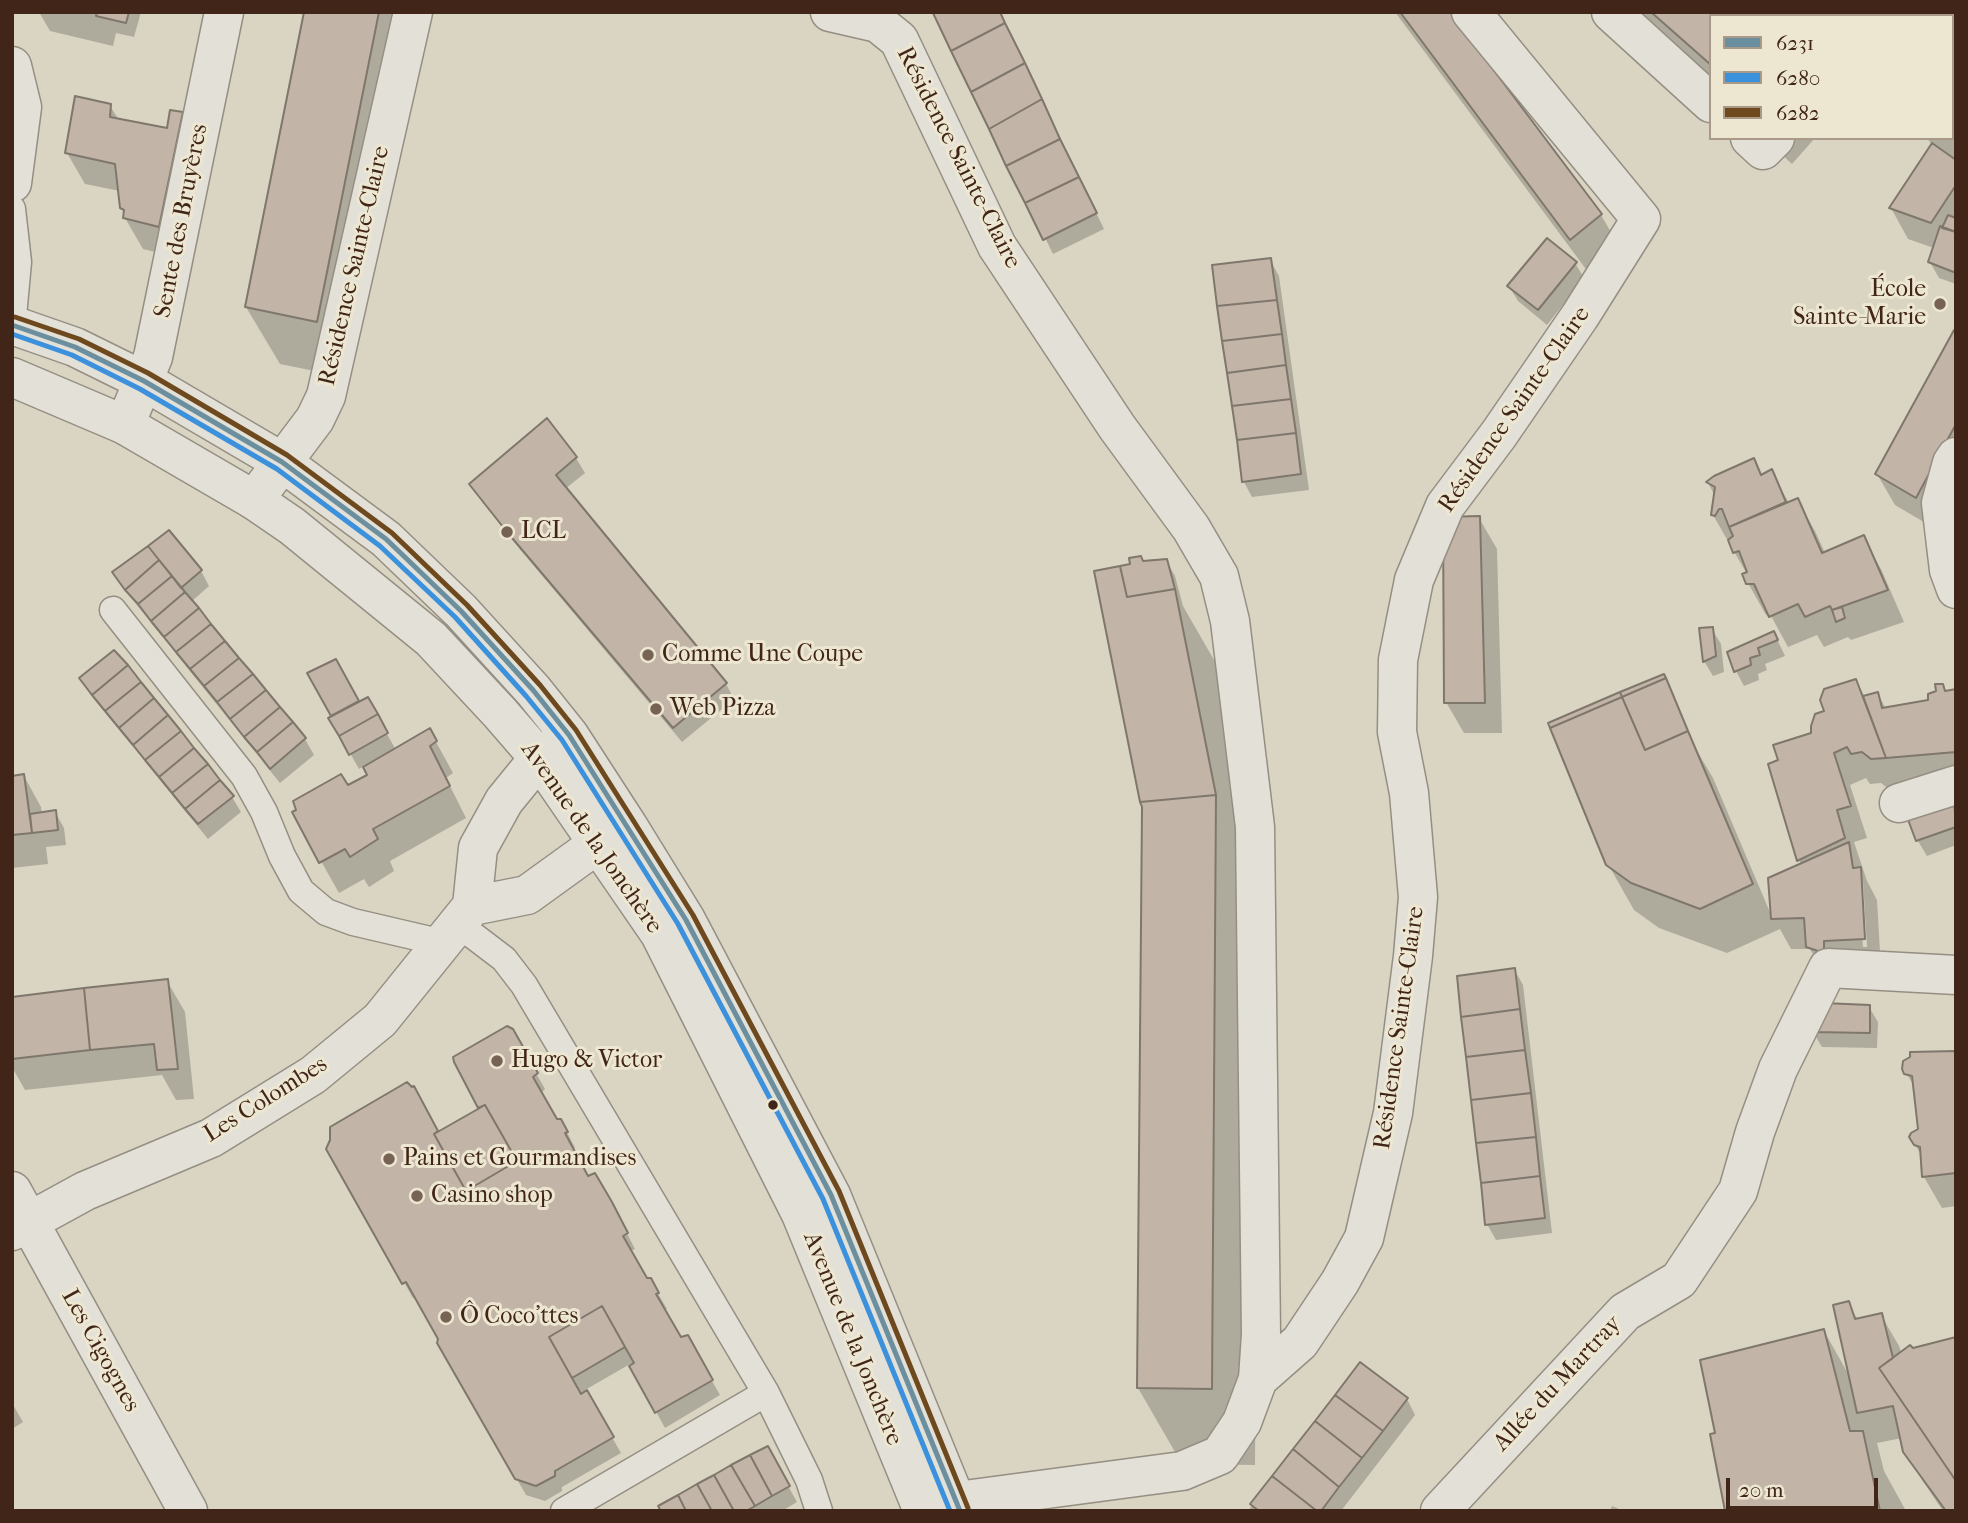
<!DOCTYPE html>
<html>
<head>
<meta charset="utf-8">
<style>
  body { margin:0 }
  #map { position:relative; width:1968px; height:1523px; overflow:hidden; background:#dad5c3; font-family:"IM FELL French Canon",serif }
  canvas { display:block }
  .frame { position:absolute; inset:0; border:14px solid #412518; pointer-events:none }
  .legend { position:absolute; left:1709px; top:14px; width:245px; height:126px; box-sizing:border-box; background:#ede7d2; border:2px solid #a89988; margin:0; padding:9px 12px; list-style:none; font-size:21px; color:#412518 }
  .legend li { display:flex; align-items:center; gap:14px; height:35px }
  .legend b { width:35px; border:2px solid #a89988 }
  .scale { position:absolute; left:1726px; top:1478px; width:152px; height:32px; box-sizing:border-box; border:4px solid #412518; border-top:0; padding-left:9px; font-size:21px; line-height:24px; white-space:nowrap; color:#412518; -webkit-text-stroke:5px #ede7d2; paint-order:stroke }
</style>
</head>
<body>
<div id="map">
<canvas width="1968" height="1523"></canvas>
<div class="frame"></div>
<ul class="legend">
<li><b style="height:9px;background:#6b8f9e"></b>6231</li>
<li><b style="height:9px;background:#3c91dc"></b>6280</li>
<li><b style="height:9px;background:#6e491e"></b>6282</li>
</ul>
<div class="scale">20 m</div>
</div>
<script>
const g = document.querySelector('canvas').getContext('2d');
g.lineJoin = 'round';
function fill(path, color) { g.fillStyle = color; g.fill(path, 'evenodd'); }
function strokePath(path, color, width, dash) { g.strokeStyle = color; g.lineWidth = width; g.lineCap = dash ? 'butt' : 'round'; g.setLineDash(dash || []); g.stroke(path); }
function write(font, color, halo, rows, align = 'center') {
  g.font = font + ' "IM FELL French Canon",serif'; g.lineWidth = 6; g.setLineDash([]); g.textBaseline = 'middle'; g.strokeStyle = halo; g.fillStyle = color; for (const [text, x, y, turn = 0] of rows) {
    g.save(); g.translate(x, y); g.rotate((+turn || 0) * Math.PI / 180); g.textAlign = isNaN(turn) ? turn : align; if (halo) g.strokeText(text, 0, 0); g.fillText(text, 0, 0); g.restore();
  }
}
const shadow = new Path2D(`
  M39,12h102l-7,25 -18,-4 -3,13 -63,-15z
  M305,12h118l-74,366 -69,-14 -34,-57z
  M938,12h61l105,217 -51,25 -118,-240z
  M1395,12h53l153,203 26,45 -30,24z
  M1622,12h191l-102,4v75z
  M1956,56v228l-17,-6 -9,-16 4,-14 -26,-9 -17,-31 41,-63 -5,-7h25v-78z
  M110,106l9,14 49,10 14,-17 18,31 -24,113 -33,-8 -18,-31 -5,-27 -35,-7 -18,-31z
  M1764,138h51l-23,26z
  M1270,260l9,16 30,214 -57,7 -8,-15 -30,-216z
  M1575,263l9,15 -37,47 -29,-24 -9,-15z
  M1956,333v154l-22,41 -39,-23 -18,-31z
  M576,458l9,15 -20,16 161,195 8,15 -52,43 -164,-195 -38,-48 -9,-15z
  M1754,461l9,15 8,-4 18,31 8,-3 18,31 10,22 38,-15 18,31 23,53 -53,18 -3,-3 -24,10 -7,-12 -29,12 -18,-33 -4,1 -18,-32 -1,-9 -34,-59 2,-19 -7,-13z
  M1479,518l18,31 5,184h-38l-18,-31z
  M168,533l33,38 8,15 -18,16 114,137 9,16 -34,28 -157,-195 -9,-15z
  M1166,560l9,16 8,30 35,61 41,206 -4,592 -73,-1 -44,-76 6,-581 -1,-244z
  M1712,629l9,15 3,28 -11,4 -9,-15 -3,-31z
  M1774,633l11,23 -20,8 2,6 -9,4 1,6 -15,6 -8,-15 -7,-18z
  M310,674l34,2 15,27 8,-4 29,51 34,-19 23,42 -7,5 20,40 -76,43 4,10 -25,16 -5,-8 -25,14 -45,-80 75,-37 -5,-10 -5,3 -28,-50 3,-2z
  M1663,676l9,15 22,55 19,32 59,139 30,-52 -3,-5 -19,-99 33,-27 13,-22 30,-31 9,16 13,-3 8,15 44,-8 12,-15 4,7 10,-2v93l-66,6 -9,-7 -11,1 -4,-6 -16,7 17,53 -13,4 13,39 10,19 4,69 -55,9 -16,-29h-19l-11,-20 -53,24 -68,-25 -25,-18 -26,-46zM1859,877l4,4 4,66h-4z
  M81,679l151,118 9,15 -33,27 -118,-145z
  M24,776l17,31 1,7 13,-2 9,16 2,17 -20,2 2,17 -36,4v-90z
  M1953,802l3,4v39l-29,11 -9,-15 -9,-23z
  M1514,969l9,16 29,248 -56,7 -9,-16z
  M167,981l18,31 9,87 -18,1 -14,-25 -137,15 -13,-23v-68z
  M1869,1007l9,15 -1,26 -55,-1 -9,-15z
  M511,1030l34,59 -5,5 16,27h4l9,15 6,12 -3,1 16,29 32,42 15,29 -5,2 16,29h4l17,29 -4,1 17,29 7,-2 33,58 -55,33 -35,-64 -45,26 36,63 -59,34v4l-17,10 -19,-6 -87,-152 1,-4 -23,-42 -4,1 -85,-149 85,-61 25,45 43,-24 -26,-48z
  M1956,1052v154l-14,2 -18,-31 -2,-20 -11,-20 9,-7 -5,-42 -11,-19z
  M1848,1303l10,17 23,-5 18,31 57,165h-13l-19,-28 -19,-32 -3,-13 -25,5 7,28 22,40h-179l-10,-77 107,-103 26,46z
  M1361,1364l46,35 8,16 -74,96h-93z
  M12,1403l11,19 -11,7z
  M767,1448l30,54 -15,9h-128z
  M1612,1506l12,5h-14z`);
const building = new Path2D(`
  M97,12h32l-3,11 -30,-7z
  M304,12h75l-62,310 -72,-15z
  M1000,12l5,11 -54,28 -18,-38z
  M1400,12h50l152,202 -32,26z
  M1651,12h165l4,4h-109v49z
  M1005,23l20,40 -54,29 -20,-41z
  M1956,53v78l-4,4v-78z
  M1025,63l17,36 -53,30 -18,-37z
  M75,96l36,8 -1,13 57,11 3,-18 13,2 -24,115 -36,-9 1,-8 -4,-2 -5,-44 -50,-11z
  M1042,99l18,40 -54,27 -17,-37z
  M1060,139l19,38 -54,26 -19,-37z
  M1932,143l24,17v25l-25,38 -42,-15z
  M1079,177l18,36 -54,27 -18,-37z
  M1948,215l8,3v14l-14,-4z
  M1940,226l16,6v41l-28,-11z
  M1547,238l30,24 -39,48 -31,-24z
  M1271,258l6,42 -60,6 -5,-41z
  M1277,300l5,34 -60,7 -5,-35z
  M1954,330l2,1v93l-40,74 -41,-24z
  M1282,334l4,31 -59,8 -5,-32z
  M1286,365l5,34 -59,7 -5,-33z
  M1291,399l5,34 -59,7 -5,-34z
  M547,418l30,39 -21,18 171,208 -54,45 -166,-196 -38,-48z
  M1296,433l5,41 -59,8 -5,-42z
  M1754,458l7,17 11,-6 14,33 -57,25 -7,-18h-3l-4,7 -4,-1 4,-28 -9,-5 8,-6z
  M1798,498l24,55 42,-18 24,55 -56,20 -2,-4 -25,11 -7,-13 -29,13 -15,-33h-8l-4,-10 5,-2 -8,-21 -6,2 -5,-13 5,-4 -4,-9z
  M1480,516l5,187h-41l-1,-186z
  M169,530l33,40 -21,18 -33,-42z
  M148,546l11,14 -34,30 -13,-18z
  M1141,556l2,5 24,-2 8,30 -48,8 -7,-31 10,-2 -1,-6z
  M159,560l13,16 -34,28 -13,-14z
  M1120,566l7,31 48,-8 41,206 -76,7 -46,-231z
  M172,576l13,16 -34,29 -13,-17z
  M185,592l14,16 -35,29 -13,-16z
  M1842,607l3,11 -9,4 -4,-12z
  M199,608l12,16 -35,28 -12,-15z
  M211,624l14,17 -35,28 -14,-17z
  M1713,627l3,29 -13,6 -4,-34z
  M1774,631l4,9 -20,8 2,7 -10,3 1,7 -17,7 -7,-20z
  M225,641l14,17 -35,28 -14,-17z
  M114,650l14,15 -36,30 -13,-17z
  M239,658l14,16 -36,28 -13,-16z
  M336,659l23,42 -28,15 -24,-43z
  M128,665l13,17 -36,29 -13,-16z
  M253,674l13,16 -36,29 -13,-17z
  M1664,674l2,4 -44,19 -2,-5z
  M1666,678l22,53 -43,19 -23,-53z
  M1856,679l30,79 -15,1 -9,-7 -11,2 -4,-7 -13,6 17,53 -14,4 8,28 -48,23 -29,-97 10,-4 -5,-15 38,-12v-7l4,-12 9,-3 -4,-11 4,-11z
  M141,682l13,16 -35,30 -14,-17z
  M1935,684h8l2,7 11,-2v63l-70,6 -23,-62 15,-4 4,16 46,-8v-6l8,-3z
  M266,690l14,17 -36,30 -14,-18z
  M1620,692l2,5 -72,31 -2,-5z
  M368,697l10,17 -39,22 -11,-18z
  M1622,697l23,53 43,-19 65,153 -53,25 -69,-26 -25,-18 -56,-137z
  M154,698l14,17 -35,30 -14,-17z
  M280,707l13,15 -36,30 -13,-15z
  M378,714l10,19 -39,22 -10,-19z
  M168,715l13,16 -36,29 -12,-15z
  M293,722l13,16 -36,31 -13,-17z
  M430,728l7,13 -7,5 20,40 -77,43 5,10 -28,18 -5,-8 -26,14 -27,-51 4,-2 -3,-9 48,-27 7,11 19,-10 -4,-8z
  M181,731l13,17 -35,29 -14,-17z
  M194,748l14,16 -36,29 -13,-16z
  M208,764l12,16 -35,29 -13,-16z
  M24,774l8,59 -20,2v-59z
  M220,780l14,16 -36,28 -13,-15z
  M1216,795l-4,594 -75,-1 5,-581 -2,-5z
  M1954,799l2,28 -40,14 -9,-24z
  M56,810l2,20 -26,3 -2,-19z
  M1849,842l4,26 8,-1 4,72 -41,2v12l-18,-6 -2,-29 -33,1 -3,-41z
  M1515,968l5,41 -59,8 -4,-41z
  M168,979l10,90 -21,1 -3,-26 -64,6 -6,-62z
  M84,988l6,62 -78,9v-62z
  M1823,1003l47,2v28l-59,-1z
  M1520,1009l5,41 -59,7 -5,-40z
  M507,1026l6,3 25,44 -5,4 24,42h4l7,13 -3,1 23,43 7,-3 17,29 16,31 -5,3 24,42h4l8,15 -3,1 25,43 7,-2 25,45 -58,33 -26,-47 5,-3 -32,-57 -53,31 32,57 6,-4 27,47 -59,34v5l-19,10 -21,-7 -78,-136 1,-4 -32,-57 -4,2 -76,-135 4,-9v-13l77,-45 5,5 2,-1 24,45 -4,3 32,57 51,-30 -32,-56 -7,3 -24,-46 -1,-5z
  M1525,1050l6,43 -60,7 -5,-43z
  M1956,1051v122l-34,4 -2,-30 -6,-2 -5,-8 2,-4 7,-4 -6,-53 -8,-2 -2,-5 1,-8 7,-4v-5z
  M1531,1093l5,44 -60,6 -5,-43z
  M485,1105l32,56 -51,30 -32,-57z
  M1536,1137l4,39 -59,7 -5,-40z
  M1540,1176l5,42 -60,7 -4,-42z
  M1849,1301l6,18 27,-6 11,45 -14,10 77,113v30h-10l-43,-59 -10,-46 -36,7 -24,-108z
  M602,1306l23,41 -53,31 -23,-41z
  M1824,1329l26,102h13l17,80h-155l-15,-77 5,-1 -15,-73z
  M1956,1337v144l-77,-113 31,-23 3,3z
  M1360,1362l48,36 -25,33 -48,-36z
  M1335,1395l48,36 -21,27 -47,-37z
  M1315,1421l47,37 -23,29 -46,-38z
  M768,1446l22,40 -18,10 -22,-41z
  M1293,1449l46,38 -18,24h-4l-45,-35z
  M750,1455l22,41 -17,10 -24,-41z
  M731,1465l24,41 -9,5h-12l-20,-36z
  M714,1475l20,36h-22l-15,-27z
  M1272,1476l45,35h-58l-9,-7z
  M697,1484l15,27h-26l-8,-16z
  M678,1495l8,16h-25l-3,-5z`);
const service = new Path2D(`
  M12,209l6,53 -6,65
  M113,610l131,166 20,36 18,44 19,35 25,21 27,10 90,21
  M458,924l46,35 20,26 242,408 43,87 10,31
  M564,1511l202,-118`);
const minor = new Path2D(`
  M830,12l48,11 21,17 98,206 120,181 74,101 28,48 11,45 25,206 6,507 -3,45 -16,43 -22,33 -38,16 -225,30 -13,10
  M1611,12l100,91
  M1849,12l2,4
  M12,66l10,41 -10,76
  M1750,138l13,12 12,-12
  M125,425l28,-68 71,-345
  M1956,457l-4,6 -11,40 8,67 7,19
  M254,500l61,-81 11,-23 87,-384
  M1899,803l57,-18
  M472,906l55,-11 72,-52 27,-16
  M12,1191l176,320
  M12,1231l73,-40 126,-53 102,-63 67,-55 92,-114 6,-58 26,-47 35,-43 25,-19
  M1258,1379l42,-37 40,-60 24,-44 29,-125 20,-157 5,-59 -9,-104 -12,-61 1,-72 16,-80 31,-74 54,-72 81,-118 61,-97 -170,-207
  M1440,1511l185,-199 54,-32 59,-89 17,-59 23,-63 50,-101 128,7`);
const tertiary = new Path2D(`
  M12,325l63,22 69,34 138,81 104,77 75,72 72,79 36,45 59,91 58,94 145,275 129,316
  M12,377l113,48 129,75 38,26 139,113 69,74 39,45 121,176 141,280 122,297`);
const bus1 = new Path2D(`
  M12,325l63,22 69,34 138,81 104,77 75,72 72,79 36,45 117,185 145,275 129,316`);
const bus2 = new Path2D(`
  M12,334l60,21 68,34 137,80 103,77 75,71 71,79 36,44 116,184 145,275 127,312`);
const bus3 = new Path2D(`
  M15,317l64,22 69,34 139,82 105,78 75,72 73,80 36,45 117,185 146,276 129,317`);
const markers = [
  [1940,304,7,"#776354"],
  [507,532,7,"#776354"],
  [648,655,7,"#776354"],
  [656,709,7,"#776354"],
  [497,1061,7,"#776354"],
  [773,1105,6,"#412518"],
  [389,1159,7,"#776354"],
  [417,1196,7,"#776354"],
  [446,1317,7,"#776354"]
];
const streetNames = [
  ["Résidence Sainte-Claire",958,158,63],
  ["Sente des Bruyères",182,221,-79],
  ["Résidence Sainte-Claire",355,266,-77],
  ["Résidence Sainte-Claire",1515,410,-55],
  ["Avenue de la Jonchère",591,838,55],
  ["Résidence Sainte-Claire",1400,1028,-82],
  ["Les Colombes",266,1100,-32],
  ["Avenue de la Jonchère",852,1339,68],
  ["Les Cigognes",100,1351,61],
  ["Allée du Martray",1558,1384,-47]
];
const poiNames = [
  ["École",1926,290,"right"],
  ["Sainte-Marie",1926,318,"right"],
  ["LCL",521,532],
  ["Comme Une Coupe",662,655],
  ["Web Pizza",670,709],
  ["Hugo & Victor",511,1061],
  ["Pains et Gourmandises",403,1159],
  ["Casino shop",431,1196],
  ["Ô Coco'ttes",460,1317]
];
fill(shadow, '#0003');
fill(building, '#c3b4a8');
strokePath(building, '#7f776c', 2);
strokePath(service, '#958e83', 29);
strokePath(minor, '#958e83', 41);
strokePath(tertiary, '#958e83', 41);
strokePath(service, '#e2e0d7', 26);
strokePath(minor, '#e2e0d7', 38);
strokePath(tertiary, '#e2e0d7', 38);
strokePath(bus1, '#6b8f9e', 5);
strokePath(bus2, '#3c91dc', 5);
strokePath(bus3, '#6e491e', 5);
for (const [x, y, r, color] of markers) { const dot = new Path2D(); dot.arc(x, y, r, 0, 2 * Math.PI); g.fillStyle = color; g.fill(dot); strokePath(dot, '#ede7d2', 2.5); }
write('24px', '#412518', '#ede7d2', streetNames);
write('24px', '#412518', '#ede7d2', poiNames, 'left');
</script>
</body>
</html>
